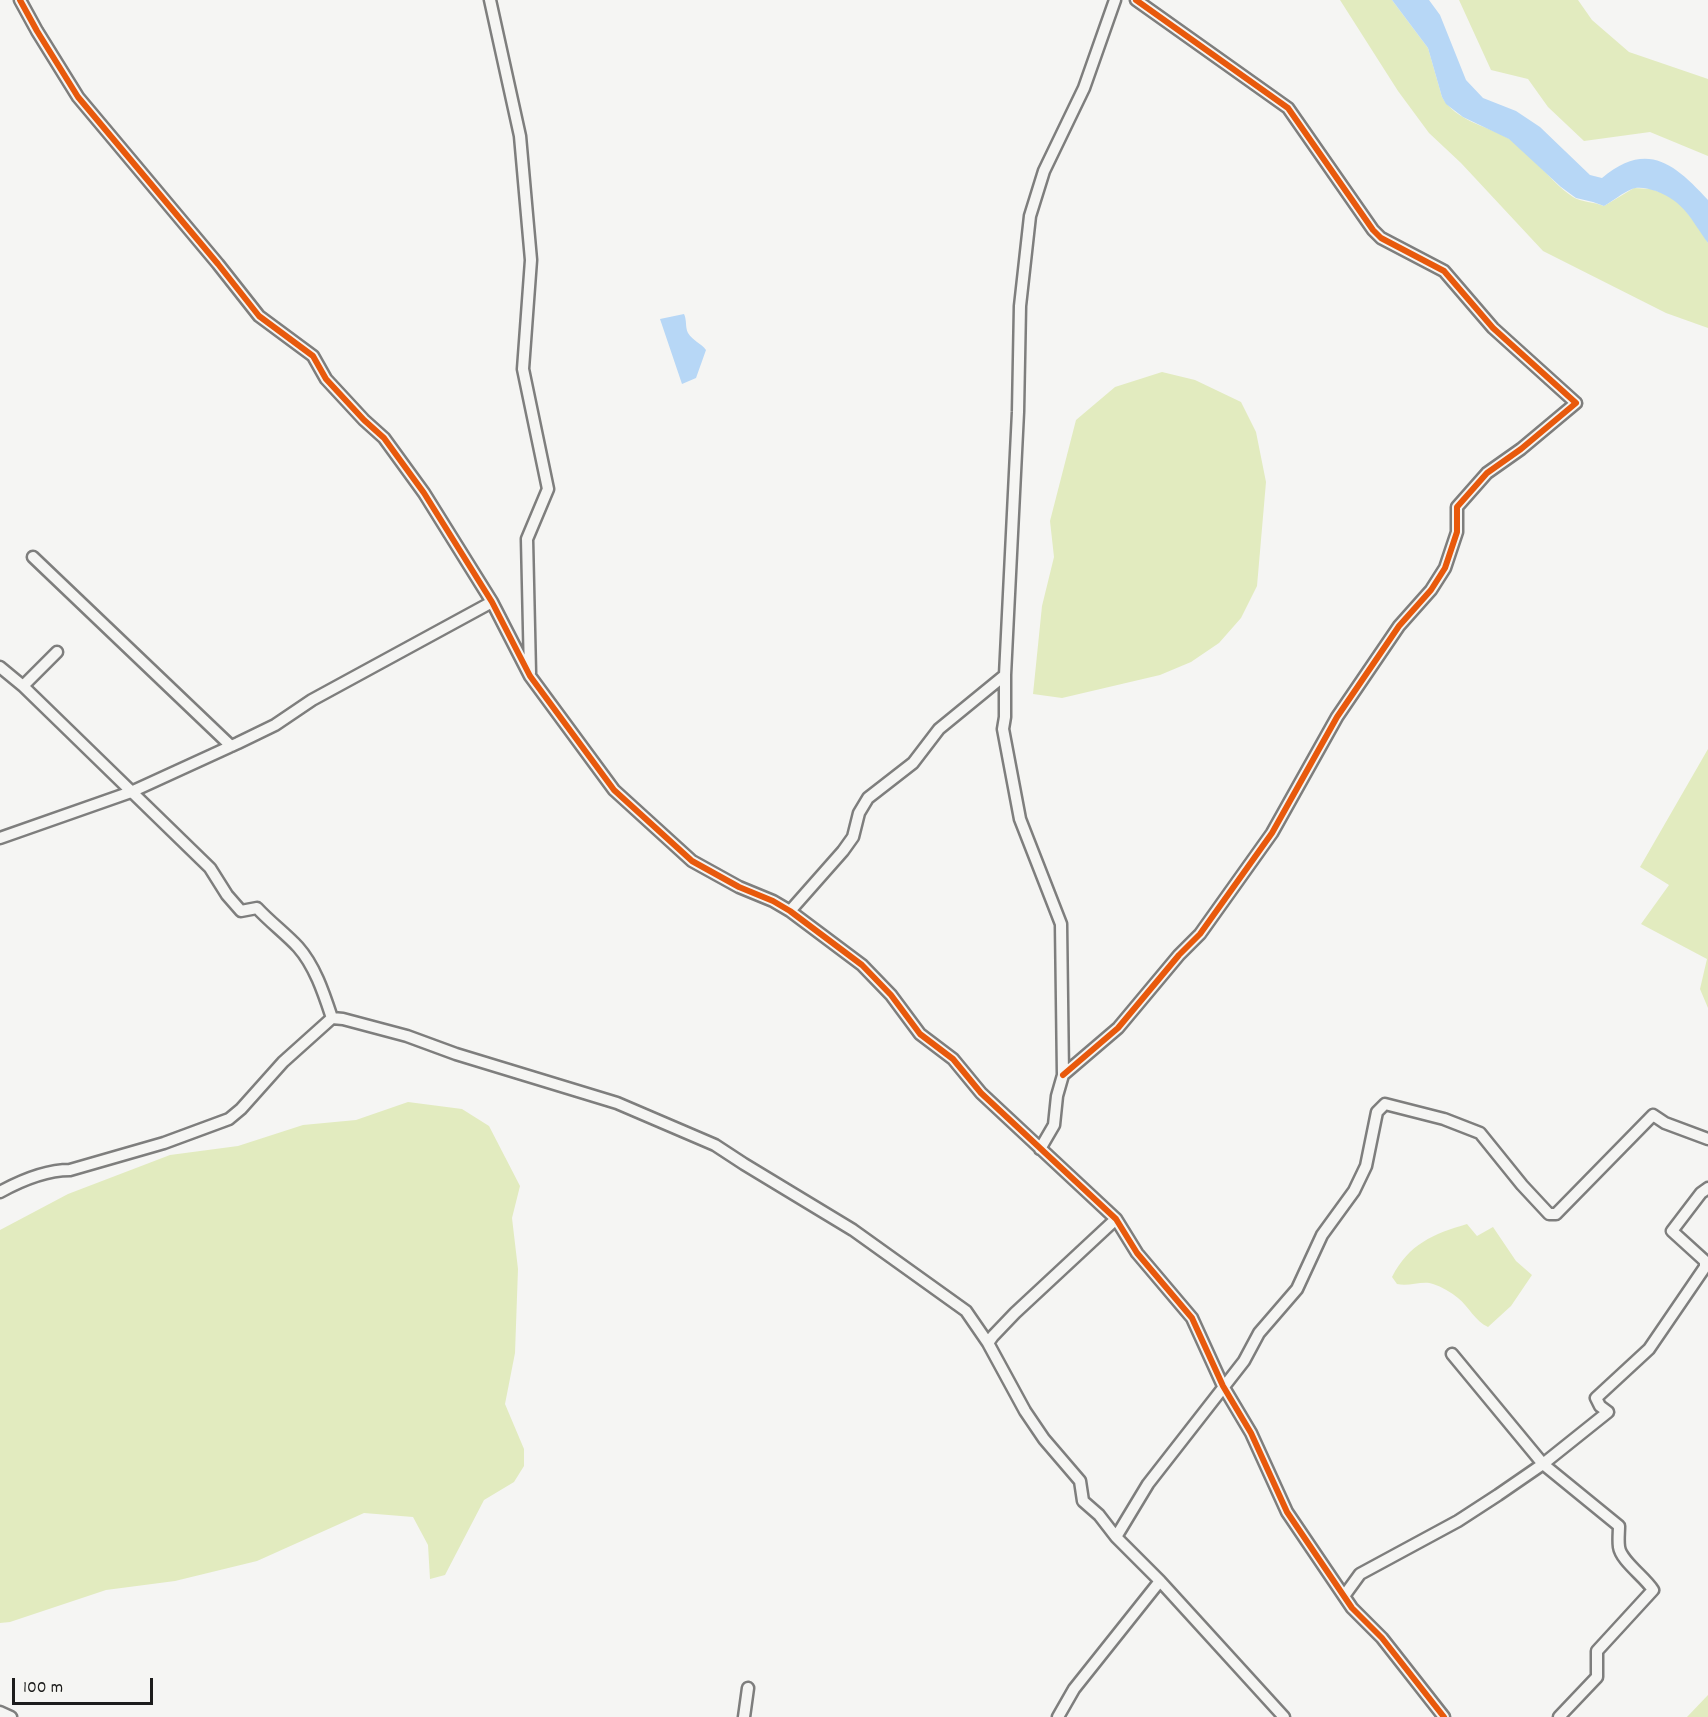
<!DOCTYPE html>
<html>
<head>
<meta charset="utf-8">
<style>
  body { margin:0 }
  #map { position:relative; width:1708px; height:1717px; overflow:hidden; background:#f5f5f3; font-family:Dekko,sans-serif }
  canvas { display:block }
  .scale { position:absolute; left:12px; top:1678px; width:141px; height:27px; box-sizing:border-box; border:3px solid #1c1c1c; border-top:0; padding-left:8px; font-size:18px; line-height:21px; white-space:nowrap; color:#1c1c1c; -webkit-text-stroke:4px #f6f6f2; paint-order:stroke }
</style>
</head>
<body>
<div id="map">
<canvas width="1708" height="1717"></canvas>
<div class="scale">100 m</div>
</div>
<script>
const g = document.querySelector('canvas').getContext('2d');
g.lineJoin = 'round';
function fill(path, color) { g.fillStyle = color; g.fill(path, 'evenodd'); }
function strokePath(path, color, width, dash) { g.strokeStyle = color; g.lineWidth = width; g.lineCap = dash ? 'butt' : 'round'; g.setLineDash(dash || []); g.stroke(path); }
const green = new Path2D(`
  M1340,0h52l36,48 14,49c14,24 43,28 66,41 25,15 41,43 65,59 8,5 21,5 31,9l30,-18 17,1 17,6 13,10 16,20 11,18v85l-42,-15 -123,-62 -82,-88 -32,-30 -31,-42z
  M1459,0h119l14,20 37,32 79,27v77l-58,-24 -66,9 -36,-34 -20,-28 -37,-9z
  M1162,372l33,8 46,22 15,30 10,50 -9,104 -16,32 -22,25 -28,19 -31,13 -98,23 -29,-4 9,-88 12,-49 -4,-36 26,-101 39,-33z
  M1708,749v259l-8,-19 7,-30 -66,-35 28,-39 -29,-18z
  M408,1102l54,7 27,17 31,60 -8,32 6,51 -3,84 -10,51 19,45v17l-10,16 -30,18 -39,75 -15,4 -2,-34 -15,-28 -49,-4 -107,48 -82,20 -69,9 -96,32 -10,1v-393l68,-36 102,-39 68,-9 65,-21 53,-5z
  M1467,1224l10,12 16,-9 23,34 16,14 -21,31 -23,21c-13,-6 -19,-20 -30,-29 -7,-6 -16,-11 -25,-14 -10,-4 -24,3 -36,0l-5,-7c17,-33 41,-43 75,-53z
  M1708,1695v22h-21z`);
const water = new Path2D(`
  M1392,0h37l11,15 26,65 17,18 33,13 24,16 50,48 12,3c45,-38 73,-14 106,22v43c-17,-23 -23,-41 -52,-52 -7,-2 -17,-5 -24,-2 -10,4 -19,12 -28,17l-11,-4 -17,-4 -15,-11 -52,-48 -46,-22 -17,-13 -4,-7 -14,-49z
  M684,314c3,6 1,13 4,19 5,8 13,10 18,17l-10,28 -14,6 -22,-65z`);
const minor = new Path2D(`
  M20,0l17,31 41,66 140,167 41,52 54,40 13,23 38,41 20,18 40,55 68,109 38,74 84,114 78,71 47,26 34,14 17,10 72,54 29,30 29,39 33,25 28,34 135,126 21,34 55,65 31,68 28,47 36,79 65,96 30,30 62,79
  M490,0l30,136 11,124 -8,109 25,120 -21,50 3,134
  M33,557l198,189
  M0,667l23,19 187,182 17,27 14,16 16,-3c13,14 29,26 41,39 17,19 26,47 34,71
  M23,686l34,-34
  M0,838l131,-46 107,-49 37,-18 37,-25 180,-98
  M790,911l53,-60 10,-14 6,-24 9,-15 45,-35 26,-34 66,-54
  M1063,1075l55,-47 61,-73 21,-21 72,-101 65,-116 62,-91 32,-36 14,-22 12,-36v-25l30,-34 34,-24 55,-46 -83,-75 -49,-57 -63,-33 -8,-8 -85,-122 -152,-108
  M1040,1149l14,-24 3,-29 6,-21 -2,-151 -41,-105 -17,-90 2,-12v-42l13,-263 2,-106 10,-90 14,-45 40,-83 31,-88
  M0,1192c20,-11 47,-22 70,-22l94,-27 65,-24 12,-10 42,-47 49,-44 11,1 64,17 49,18 161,49 98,42 29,19 109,66 113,81 22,32
  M1116,1219l-101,94 -22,23 -5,7 37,68 19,28 36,42 3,20 16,14 17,22
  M1452,1354l91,110 76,62c0,7 -1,14 0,21 2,14 26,30 34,43l-56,61v26l-38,40
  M1344,1596l16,-22 98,-53 40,-26 45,-31 65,-52 -8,-6 -4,-8 53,-49 56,-82v-6l-33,-30 29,-38 7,-5
  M0,1712l11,5
  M744,1717l4,-29
  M1058,1717l16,-28 86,-108
  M1284,1717l-124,-136 -44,-44 32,-53 96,-123 15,-28 38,-44 25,-54 32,-44 12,-25 11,-54 8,-8 59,15 36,14 42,52 27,29h7l97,-99 12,8 43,16`);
const cycleway = new Path2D(`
  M20,0l17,31 41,66 140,167 41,52 54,40 13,23 38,41 20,18 40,55 68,109 38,74 84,114 78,71 47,26 34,14 17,10 72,54 29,30 29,39 33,25 28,34 135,126 21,34 55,65 31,68 28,47 36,79 65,96 30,30 62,79
  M1063,1075l55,-47 61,-73 21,-21 72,-101 65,-116 62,-91 32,-36 14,-22 12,-36v-25l30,-34 34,-24 55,-46 -83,-75 -49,-57 -63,-33 -8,-8 -85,-122 -152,-108`);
fill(green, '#e2ebbf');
fill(water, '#b7d7f6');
strokePath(minor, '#7e7e7d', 15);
strokePath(minor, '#f5f5f3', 10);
strokePath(cycleway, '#e8590c', 6);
</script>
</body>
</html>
